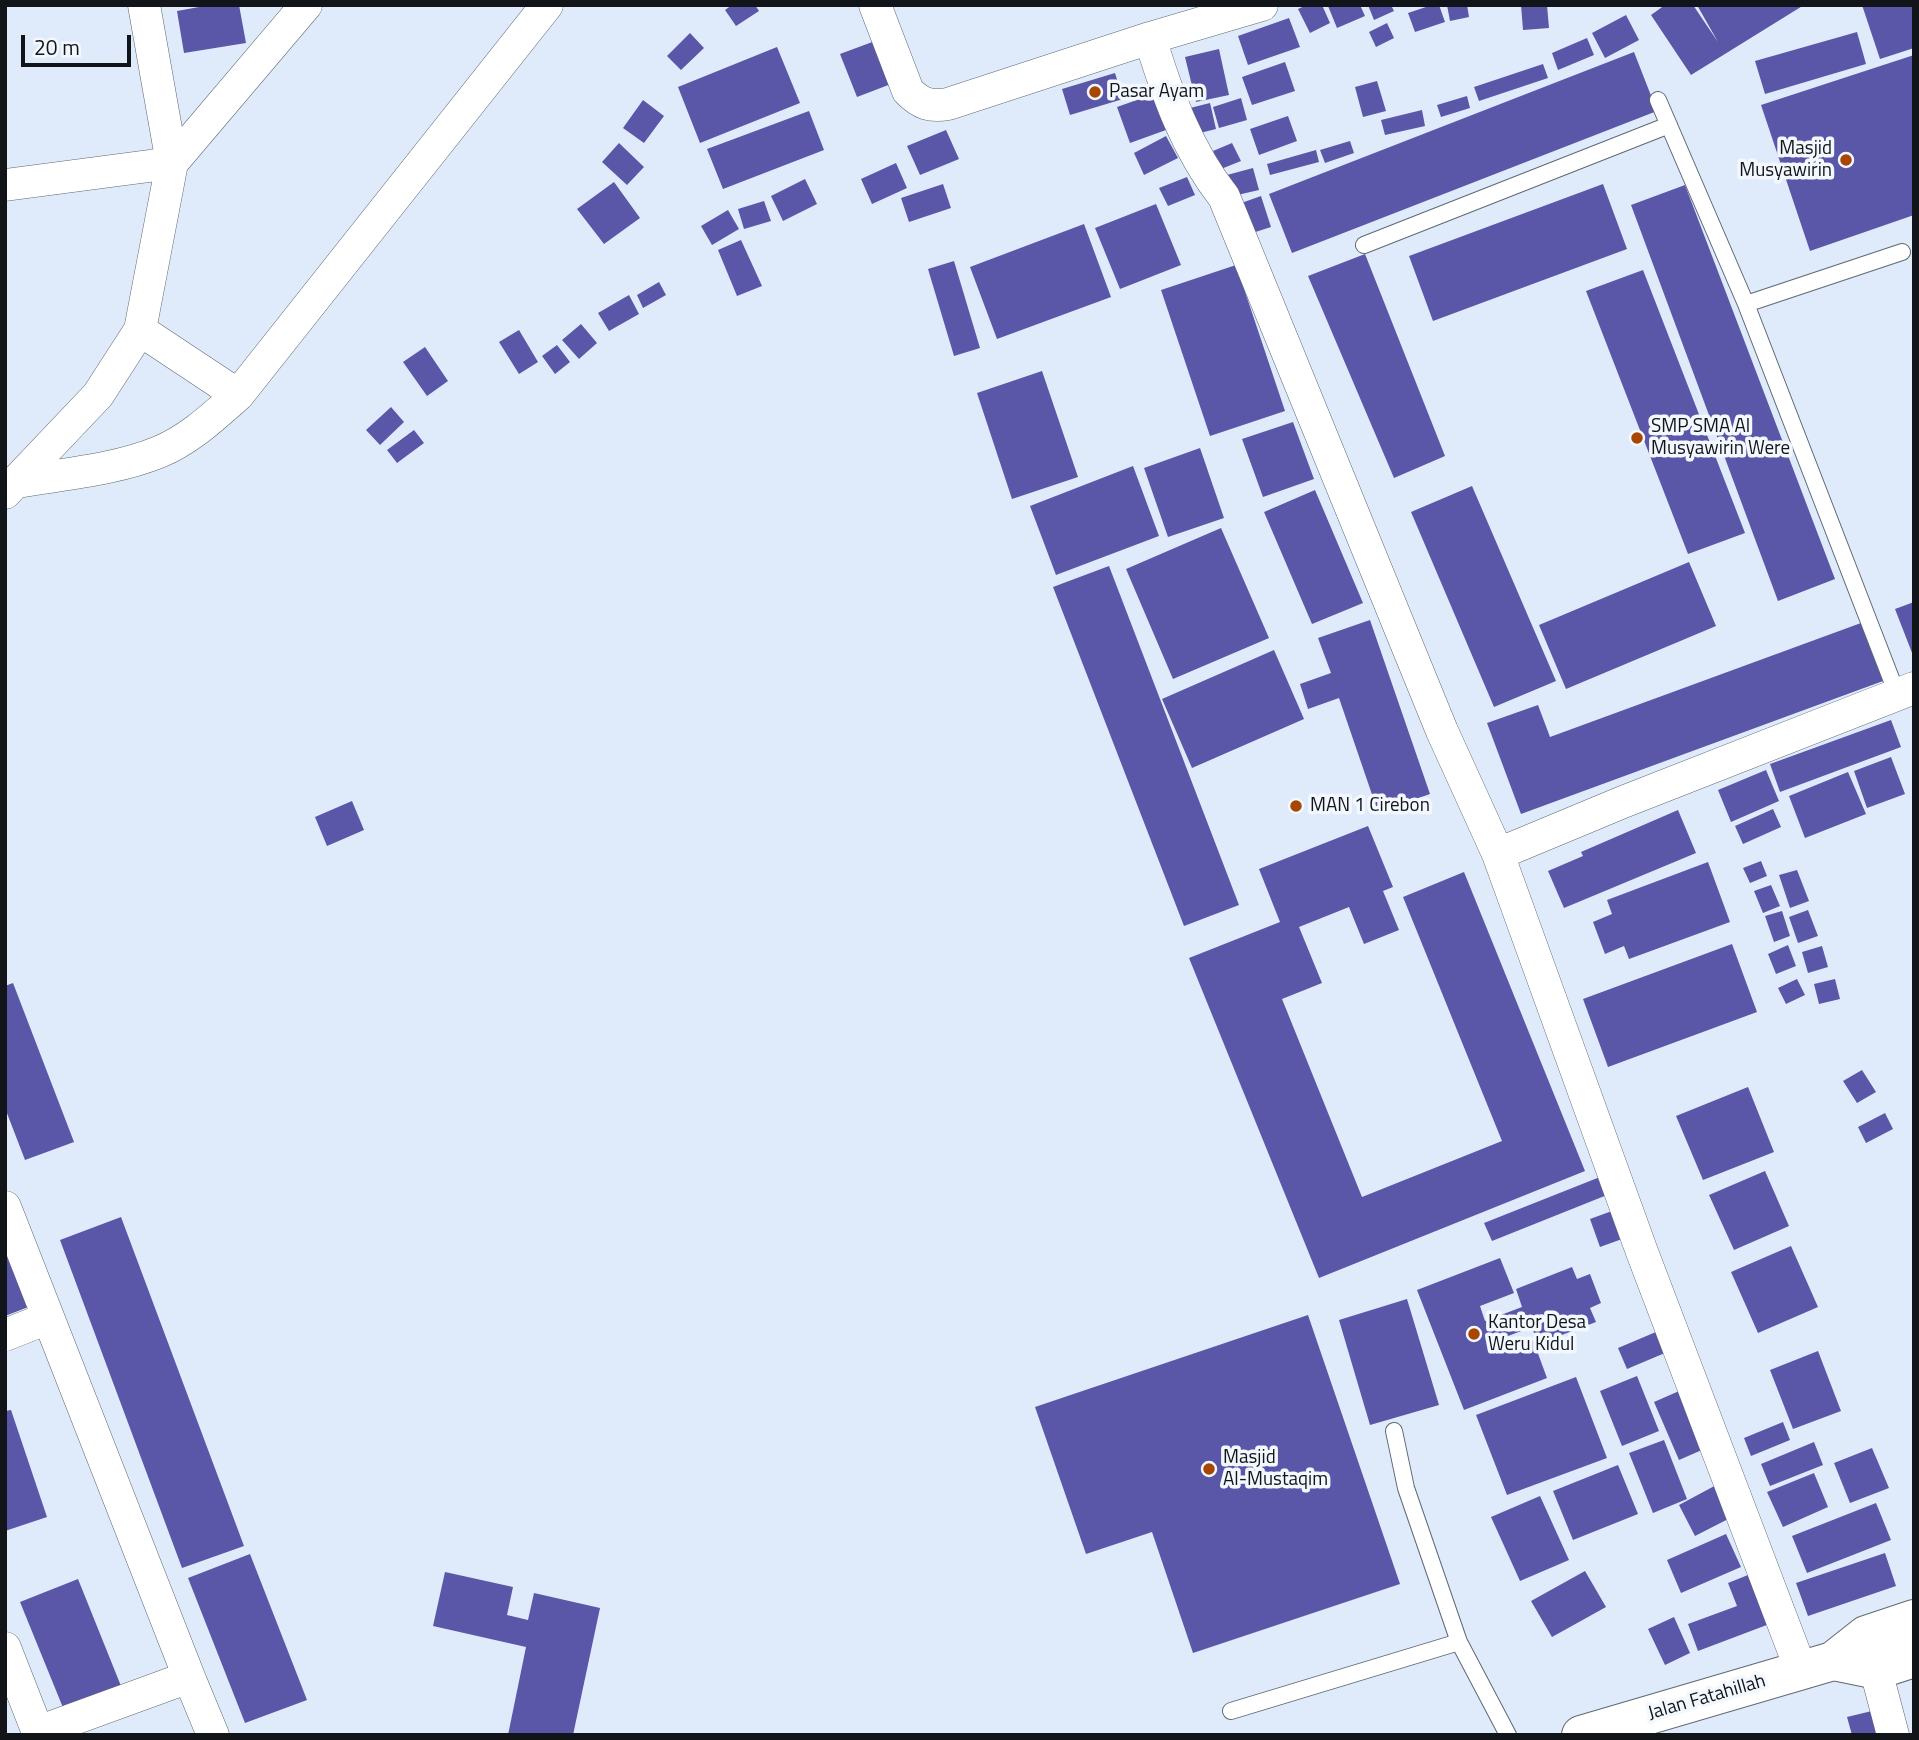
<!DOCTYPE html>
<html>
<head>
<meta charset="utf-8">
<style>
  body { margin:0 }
  #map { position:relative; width:1919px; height:1740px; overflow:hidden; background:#dfebfa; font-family:"Titillium Web",sans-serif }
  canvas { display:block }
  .frame { position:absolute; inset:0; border:7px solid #11151a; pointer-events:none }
  .scale { position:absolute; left:21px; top:35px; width:110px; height:32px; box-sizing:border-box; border:4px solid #11151a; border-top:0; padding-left:9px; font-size:21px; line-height:24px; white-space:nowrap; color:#11151a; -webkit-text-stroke:5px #f3f8fe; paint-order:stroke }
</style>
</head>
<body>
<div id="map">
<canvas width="1919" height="1740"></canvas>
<div class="frame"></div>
<div class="scale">20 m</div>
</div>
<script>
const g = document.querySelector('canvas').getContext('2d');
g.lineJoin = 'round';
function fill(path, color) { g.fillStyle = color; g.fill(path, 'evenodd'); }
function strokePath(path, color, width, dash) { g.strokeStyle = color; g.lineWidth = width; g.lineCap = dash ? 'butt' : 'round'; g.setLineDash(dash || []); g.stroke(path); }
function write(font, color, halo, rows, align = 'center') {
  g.font = font + ' "Titillium Web",sans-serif'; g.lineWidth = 7; g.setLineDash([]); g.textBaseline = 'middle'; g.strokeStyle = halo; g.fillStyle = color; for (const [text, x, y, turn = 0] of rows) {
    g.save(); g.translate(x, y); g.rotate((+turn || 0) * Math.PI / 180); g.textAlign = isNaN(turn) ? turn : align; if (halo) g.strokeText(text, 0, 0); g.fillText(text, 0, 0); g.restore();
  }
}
const building = new Path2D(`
  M210,5h29l7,38 -62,10 -7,-42z
  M732,5h23l4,6 -23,15 -11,-16z
  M1307,5h15l8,18 -20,10 -12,-24z
  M1330,5h30l5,11 -28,12 -9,-22z
  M1368,5h23l3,6 -20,9z
  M1432,5h7l6,17 -30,10 -7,-19z
  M1447,5h20l2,12 -19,4z
  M1521,5h26l2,23 -26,2z
  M1665,5h28l25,37 -21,-37h107l-113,70 -40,-60z
  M1862,5h52v43l-34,11z
  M1626,15l13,25 -34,18 -13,-25z
  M1289,18l11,29 -52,18 -10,-29z
  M1387,23l7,15 -18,9 -7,-15z
  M1857,32l9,32 -101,30 -10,-33z
  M690,33l14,15 -23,22 -14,-14z
  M1587,38l7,17 -36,15 -6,-17z
  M875,41l16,43 -34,13 -17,-43z
  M777,47l23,56 -100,40 -22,-56z
  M1219,49l10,46 -33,7 -11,-45z
  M1634,52l23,59 -365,142 -23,-59z
  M1914,55v160l-104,36 -49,-146z
  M1285,62l10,29 -43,14 -10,-28z
  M1543,64l5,14 -69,23 -5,-14z
  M1115,73l8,26 -53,16 -8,-26z
  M1377,81l9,30 -23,6 -8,-30z
  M1154,94l12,36 -36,13 -13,-36z
  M1467,96l3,12 -29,9 -4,-12z
  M1241,98l6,22 -28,8 -6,-21z
  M643,100l21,16 -20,27 -21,-15z
  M1210,103l6,26 -24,6 -6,-26z
  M1422,110l3,16 -40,9 -4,-15z
  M809,111l15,39 -101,39 -16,-40z
  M1288,116l9,25 -38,14 -9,-26z
  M946,130l13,29 -39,16 -13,-29z
  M1166,136l12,22 -34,17 -10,-22z
  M1350,141l4,12 -29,10 -5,-13z
  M619,143l25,24 -17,18 -25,-23z
  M1232,143l9,18 -20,8 -8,-18z
  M1316,150l3,12 -49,13 -3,-11z
  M896,163l11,25 -35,16 -11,-25z
  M1253,168l6,22 -26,6 -6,-21z
  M1187,177l8,18 -27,11 -9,-18z
  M805,179l12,25 -34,17 -12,-25z
  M614,182l26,36 -36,26 -27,-35z
  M943,184l8,24 -42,14 -8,-24z
  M1603,184l24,65 -194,72 -24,-65z
  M1685,185l150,394 -57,22 -147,-396z
  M1261,196l10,31 -28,9 -10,-30z
  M764,201l7,20 -27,8 -6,-20z
  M1156,204l25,61 -61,24 -25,-61z
  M728,210l11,19 -27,16 -11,-19z
  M1084,224l27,73 -114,42 -27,-72z
  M741,240l21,46 -25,10 -19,-46z
  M1365,254l80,202 -51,22 -86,-202z
  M954,261l26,87 -26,8 -26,-87z
  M1236,265l49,146 -75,25 -49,-146z
  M1643,270l102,263 -57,21 -102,-263z
  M659,282l7,13 -23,13 -6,-13z
  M629,295l10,19 -30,17 -11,-18z
  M581,324l16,19 -18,16 -17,-19z
  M519,330l19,32 -19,12 -20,-32z
  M557,345l13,17 -15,12 -13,-18z
  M425,347l23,34 -21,15 -24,-34z
  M1042,371l36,106 -66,22 -35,-106z
  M391,407l13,15 -24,23 -14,-15z
  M1293,422l21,57 -51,18 -21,-58z
  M414,430l10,13 -27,20 -10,-13z
  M1200,448l24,70 -56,19 -24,-69z
  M1133,466l26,70 -103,39 -26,-69z
  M1472,486l84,195 -62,26 -83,-195z
  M1315,490l48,113 -51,21 -48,-112z
  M1221,528l48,110 -96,41 -47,-110z
  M1689,562l27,64 -150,63 -27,-64z
  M1109,566l130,339 -55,21 -131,-339z
  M1914,602v56l-19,-49z
  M1370,620l60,174 -52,18 -39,-114 -31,11 -8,-25 31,-11 -13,-35z
  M1861,623l22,58 -362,133 -34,-91 51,-18 12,32z
  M1274,650l30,69 -112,49 -30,-69z
  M1891,720l10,27 -121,45 -10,-28z
  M1891,757l14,37 -38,14 -13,-37z
  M1766,770l13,31 -48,21 -13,-32z
  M1848,772l18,42 -61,24 -16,-42z
  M352,801l12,29 -37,16 -12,-29z
  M1773,809l8,18 -38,17 -8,-18z
  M1678,810l18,43 -132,55 -16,-37 35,-15 -2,-4z
  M1368,826l25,61 -10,4 16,39 -35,14 -15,-37 -50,20 23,56 -40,16 80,198 140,-56 -99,-244 61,-25 121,299 -266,107 -130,-320 91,-36 -21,-53z
  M1761,861l6,15 -17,7 -7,-15z
  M1708,862l22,60 -101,37 -5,-13 -19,8 -12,-32 19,-8 -5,-14z
  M1797,870l12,31 -19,7 -11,-33z
  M1771,885l9,21 -17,7 -9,-22z
  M1808,910l10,26 -20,7 -9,-26z
  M1782,911l8,25 -16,6 -9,-26z
  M1732,944l25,68 -149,55 -25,-68z
  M1788,945l8,21 -20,8 -8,-20z
  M1822,946l6,21 -20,6 -6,-21z
  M1797,979l8,16 -19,9 -8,-16z
  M1835,979l5,20 -21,5 -5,-20z
  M13,983l61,159 -49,18 -20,-52v-122z
  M1862,1070l14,22 -19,11 -14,-22z
  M1748,1087l26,65 -71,28 -27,-64z
  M1885,1113l8,16 -27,14 -8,-16z
  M1765,1171l24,55 -55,24 -25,-55z
  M1605,1175l7,18 -120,48 -8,-18z
  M1612,1211l10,28 -22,8 -10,-28z
  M121,1217l123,329 -62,22 -122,-328z
  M5,1224l31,80 -31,12z
  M1791,1246l27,61 -60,26 -27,-61z
  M1500,1258l14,35 -34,13 5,15 37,-14 -6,-18 56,-22 5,12 13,-5 11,29 -11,5 6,14 -58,22 -6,-17 -40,15 4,12 37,-14 14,38 -83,32 -47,-120z
  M1407,1299l32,106 -69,20 -31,-105z
  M1308,1315l92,269 -207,69 -41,-121 -66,22 -51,-147z
  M1663,1329l9,21 -45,19 -9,-21z
  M1818,1351l23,60 -48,18 -23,-59z
  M1637,1376l22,55 -37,15 -22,-55z
  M1576,1377l31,81 -100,37 -31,-80z
  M1686,1388l25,58 -32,14 -25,-58z
  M11,1410l36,107 -42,14v-120z
  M1783,1422l7,18 -39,16 -7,-18z
  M1664,1440l23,59 -34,14 -24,-60z
  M1814,1442l9,23 -53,21 -9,-22z
  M1872,1448l17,40 -39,15 -16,-40z
  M1618,1465l20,49 -65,26 -20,-49z
  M1814,1473l14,34 -45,20 -16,-35z
  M1720,1483l16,32 -41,21 -16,-31z
  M1540,1496l29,64 -49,21 -29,-64z
  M1876,1503l15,37 -84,33 -15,-37z
  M1726,1534l15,33 -60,26 -14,-33z
  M1885,1553l11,33 -88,30 -12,-33z
  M250,1554l57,146 -62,23 -57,-145z
  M1585,1571l21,36 -54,30 -21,-36z
  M445,1572l68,15 -6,28 21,5 6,-27 66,15 -27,127h-65l18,-88 -93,-21z
  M1753,1573l19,50 -74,28 -10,-27 49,-18 -9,-23z
  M78,1579l45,112 -57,24 -46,-113z
  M1674,1617l16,36 -25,12 -17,-36z
  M1876,1710l6,25h-30l-5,-18z`);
const lane = new Path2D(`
  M1658,100l88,204 151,390
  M1364,245l305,-120
  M1746,304l156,-52
  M1394,1431l12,57 53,154 49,93
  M1231,1711l228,-69`);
const street = new Path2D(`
  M875,5l33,86c13,13 22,16 40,13l202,-66 112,-33
  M1150,38c17,56 37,112 74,159l218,534 56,123 144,398 159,418
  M5,185l167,-22 134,-158
  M140,330l98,65 309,-390
  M17,482c46,-8 98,-12 142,-30 30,-12 55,-36 79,-57
  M5,493l93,-98 42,-65 32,-167 -28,-158
  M1498,854l125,-52 291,-114
  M5,1207l184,470 -151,55
  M5,1335l43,-17
  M5,1648l34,87
  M1870,1648l23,87
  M189,1677l24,58`);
const secondary = new Path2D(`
  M1833,1661l44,9 37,-12
  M1581,1735l252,-74 33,-26 48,-16`);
const markers = [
  [1095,92,7,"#a64600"],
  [1846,160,7,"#a64600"],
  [1637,438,7,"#a64600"],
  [1296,806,7,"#a64600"],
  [1474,1334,7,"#a64600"],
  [1209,1469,7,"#a64600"]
];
const poiNames = [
  ["Pasar Ayam",1109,92],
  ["Masjid",1832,149,"right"],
  ["Musyawirin",1832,171,"right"],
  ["SMP SMA Al",1651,427],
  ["Musyawirin Were",1651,449],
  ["MAN 1 Cirebon",1310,806],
  ["Kantor Desa",1488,1323],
  ["Weru Kidul",1488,1345],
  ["Masjid",1223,1458],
  ["Al-Mustaqim",1223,1480]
];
const streetNames = [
  ["Jalan Fatahillah",1707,1698,-16]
];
fill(building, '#5a56a8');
strokePath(lane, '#5e6976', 18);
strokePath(street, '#5e6976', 33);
strokePath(secondary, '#5e6976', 40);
strokePath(lane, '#fff', 16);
strokePath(street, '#fff', 32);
strokePath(secondary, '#fff', 38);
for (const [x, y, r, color] of markers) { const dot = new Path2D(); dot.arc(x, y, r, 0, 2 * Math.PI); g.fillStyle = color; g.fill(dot); strokePath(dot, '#f3f8fe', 2.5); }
write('19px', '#11151a', '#f3f8fe', poiNames, 'left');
write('19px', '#11151a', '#f3f8fe', streetNames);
</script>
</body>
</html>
